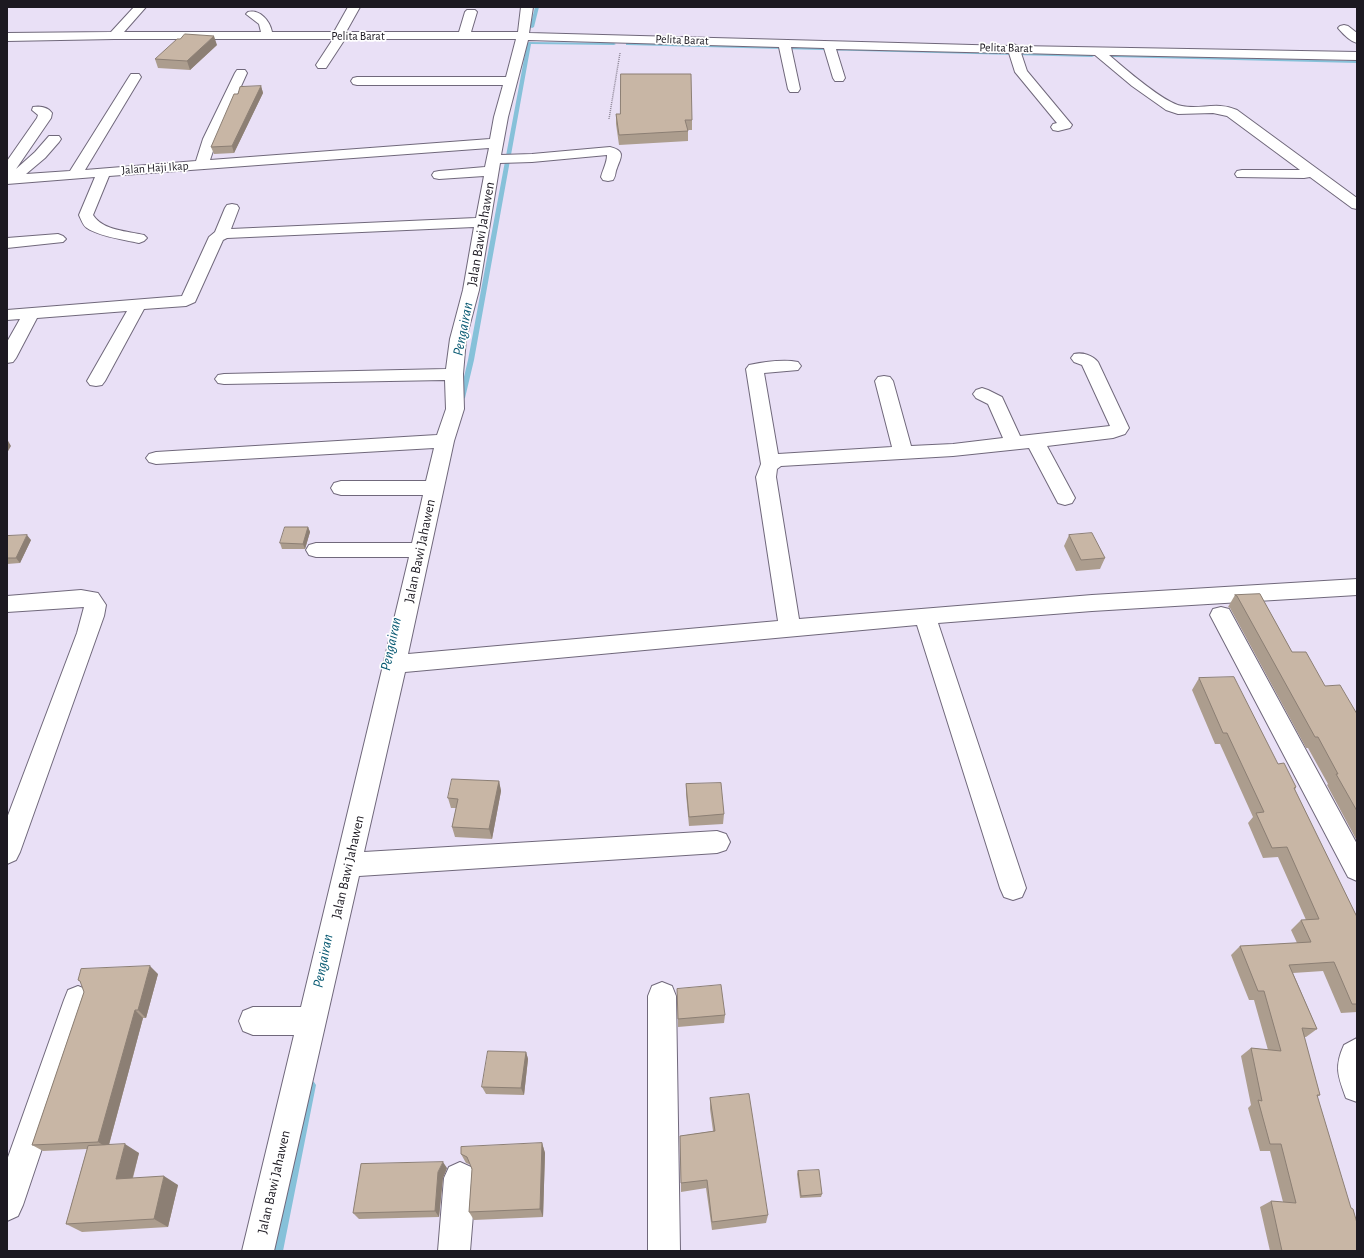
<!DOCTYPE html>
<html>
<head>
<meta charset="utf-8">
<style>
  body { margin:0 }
  #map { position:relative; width:1364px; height:1258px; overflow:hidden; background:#e9e0f6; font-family:"Alegreya Sans",sans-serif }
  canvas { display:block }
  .frame { position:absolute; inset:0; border:8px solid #1c1921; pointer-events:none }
</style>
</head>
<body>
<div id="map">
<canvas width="1364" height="1258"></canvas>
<div class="frame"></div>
</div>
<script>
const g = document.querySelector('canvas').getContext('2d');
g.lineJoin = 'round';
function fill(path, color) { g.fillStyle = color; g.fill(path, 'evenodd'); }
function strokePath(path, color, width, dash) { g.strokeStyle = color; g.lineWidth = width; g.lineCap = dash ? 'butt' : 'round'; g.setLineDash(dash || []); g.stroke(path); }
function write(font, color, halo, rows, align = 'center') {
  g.font = font + ' "Alegreya Sans",sans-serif'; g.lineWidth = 3.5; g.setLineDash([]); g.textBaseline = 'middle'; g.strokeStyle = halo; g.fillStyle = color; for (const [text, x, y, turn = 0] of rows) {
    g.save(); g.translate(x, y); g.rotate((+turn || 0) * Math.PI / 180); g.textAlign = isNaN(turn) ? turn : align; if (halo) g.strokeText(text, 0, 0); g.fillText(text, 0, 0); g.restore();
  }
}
const stream = new Path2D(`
  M535,7h4l-5,20 -2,1 -2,-1z
  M529,42l85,1 2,1 -2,1 -83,-1 -57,316 -9,38 -3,2 -3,-2 9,-38 59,-317z
  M626,43l466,12 2,1 -2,1 -465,-12h-1z
  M1112,55l245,6v2l-244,-6h-1z
  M311,1080l3,2 2,3 -33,166h-10l33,-166 2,-3z`);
const path = new Path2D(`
  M609,119l11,-66`);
const minor = new Path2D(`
  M134,7h12l-22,25h137l-2,-8 -13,-10 2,-2c12,-3 22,9 24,20h62l14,-25h12l-14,25h113l6,-20 2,-2h8l2,2 -6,20h47l3,-25h12l-4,26 480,13 4,-2 5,2 339,6v8l-248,-5c14,12 56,49 73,51 19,4 34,-5 55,4l120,88v11l-5,-1 -42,-31 -6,1 -67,-1 -2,-3 2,-3 5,-1h58l-73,-54 -14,-3 -35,1 -12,-4 -34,-24 -37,-31 -74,-2 6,18 45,54 -2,3 -12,3 -5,-1 -2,-3 2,-3 4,-1 -42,-51 -6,-19 -173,-4 9,29 -2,3h-8l-2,-3 -9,-30 -33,-1 9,42 -2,3h-8l-2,-3 -9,-42 -251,-7 -20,77 -7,38 31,-1 78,-7c16,4 11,10 7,21 -2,4 -1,8 -4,12l-5,1 -5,-1 -2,-3c2,-8 6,-14 6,-22l-75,7 -32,1 -21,127 -13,49 -3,35 1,35 -10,32 -46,213 370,-33 -22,-144 5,-13 -15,-95 3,-4c15,-3 34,-6 49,-3l3,4 -3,4 -34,3 14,81 114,-7 -17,-66 3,-4 6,-1 6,1 3,4 18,65 42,-2 50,-6 -15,-34 -12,-6 -3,-4 3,-4 6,-2 6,2 14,7 18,39 90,-10 -28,-61 -8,-3 -3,-4 3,-4c8,-2 19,1 24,8l31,66 -4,6 -12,4 -66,8 28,52 -3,5 -7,2 -7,-2 -29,-55 -76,8 -172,10 -4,3 -1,8 23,142 293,-24 265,-16v16l-265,16 -154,12 88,265 -4,9 -9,3 -9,-3 -4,-9 -83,-263 -512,47 -41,180 353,-21 9,3 4,8 -4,8 -9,3 -358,23 -85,375h-32l52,-216h-41l-10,-4 -4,-10 4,-10 10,-4h48l108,-450h-93l-7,-2 -3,-5 3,-5 7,-2h96l11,-48h-82l-7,-2 -3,-5 3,-5 7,-2h85l8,-33 -278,16 -7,-2 -3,-4 3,-4 7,-2 281,-17 9,-26 -1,-29 -221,4 -6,-1 -3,-4 3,-4 6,-1 222,-5 4,-30 13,-49 11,-63 -247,11 -4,2 -28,62 -9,4 -42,3 -39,72 -3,4 -6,1 -6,-1 -3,-4 40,-70 -90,7 -21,40 -3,4 -6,1v-21l13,-23 -13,1v-10l175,-14 27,-59 6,-5 10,-24 2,-3 5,-1 5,1 2,3 -8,21 245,-11 8,-42 -45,3 -5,-1 -2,-3 2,-3 5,-1 46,-4 4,-19 -380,28 -16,39c10,16 35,16 51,20l3,3 -3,3 -5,2c-14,-3 -41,-7 -52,-15 -4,-2 -6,-9 -8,-13l16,-38 -88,7 1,-9h-1v-14l30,-43 1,-3 -6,-5 1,-3c7,-1 15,0 19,6l-1,5 -35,51 19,-17 14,-16h10l2,3 -2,3 -14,16 -19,16 44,-3 59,-94 2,-3h8l2,3 -56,93 111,-9 7,-22 32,-66 2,-3h8l2,3 -30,66 -7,21 280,-21 4,-22 9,-32h-146l-4,-1 -2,-3 2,-3 4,-1h149l10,-38h-171l-19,29h-8l-2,-3 17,-26h-219l-107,2v-8l104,-1z
  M1344,25l4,1 9,7v10c-7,-2 -14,-9 -19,-15l2,-2z
  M58,234l5,2 3,3 -3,3 -56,6v-10z
  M81,590l17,3 8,12 -2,11 -84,236 -4,8 -9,4v-46l70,-185 7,-26 -77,5v-16z
  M1221,607l8,2 128,235v37l-9,-4 -138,-262 3,-6z
  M662,982l10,4 4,10 4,255h-32v-255l4,-10z
  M78,986l10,4 4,10 -69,205 -5,11 -11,5v-61l57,-160 4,-10z
  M1357,1038v64l-11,-4c-8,-22 -12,-31 -2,-53z
  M460,1162l11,5 5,11 -6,73h-32l6,-73 5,-11z`);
const wall = new Path2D(`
  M217,45l-27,25 -32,-2 -3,-9z
  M261,86l2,7 -29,60 -20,1 -3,-7 27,-53z
  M616,114l76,6v10h-4v11l-69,4 -3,-21z
  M308,527l2,5 -5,17h-23l-2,-6z
  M1069,535l36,23 -5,11 -24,2 -12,-25z
  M7,536l24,4 -11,23 -13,1z
  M1260,594l32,58 33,34 32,28v127l-30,-56 1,-1 -20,-36h-2l-76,-140 -2,-1 7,-12z
  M1199,678l79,86 18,23 -1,3 62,127v95l-16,1 -18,-42 -30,2 24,56 -11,8h-2l16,58 -3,2 40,154h-87l-10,-44 11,-6 12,1 -13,-51h-10l-12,-43 3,-3 -10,-49 10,-8 17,2 -14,-50h-5l-18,-45 9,-9 57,-3 -6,-13 10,-10h5l-28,-63 -15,1 -15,-35 5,-6 -33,-73h-5l-23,-54z
  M499,781l2,10 -9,48 -37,-2 -3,-10 4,-19h-5l-3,-10z
  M686,784l38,30 -1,10 -34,2 -3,-32z
  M158,974l-12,44h-3l-34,127 30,8 -6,25 45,7 -10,42 -86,5 -16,-8 21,-75 -44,2 -11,-6 52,-153 -3,-10 -3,-2z
  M677,989l48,26 -1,8 -46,4z
  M526,1052l2,7 -4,36 -38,-1 -4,-7z
  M710,1098l58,117 -2,8 -54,7 -6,-42 -25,4 -1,-56 33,-5 -3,-22z
  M542,1143l3,10 -2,64 -69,3 -5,-8 3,-43 -1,-4 -5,-2 -5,-9z
  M447,1168l-4,10 -4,39 -80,2 -6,-6z
  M798,1171l24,23 -1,3 -21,1 -3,-24z`);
const shadedWall = new Path2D(`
  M214,36l3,9 -27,25 -3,-9z
  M261,86l2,7 -29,60 -2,-7z
  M7,439l4,7 -4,7z
  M308,527l2,5 -5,17 -2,-5z
  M27,535l4,5 -11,23 -4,-5z
  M499,781l2,10 -9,48 -3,-10z
  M150,966l8,8 -12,44 -8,-8z
  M135,1010l8,8 -35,130 -10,-6z
  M526,1052l2,7 -4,36 -3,-7z
  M542,1143l3,10 -2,64 -3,-8z
  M125,1144l14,9 -9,34 -14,-8z
  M443,1162l4,6 -4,10 -4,39 -4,-6 3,-39z
  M164,1176l14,9 -10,42 -14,-8z`);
const building = new Path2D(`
  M185,34l29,2 -27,25 -32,-2 22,-20h3z
  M621,74h70l1,46h-7l3,11 -69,4 -3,-21h4z
  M261,86l-29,60 -21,1 23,-53h4l2,-7z
  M285,527h23l-5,17 -23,-1z
  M1092,533l13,25 -24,2 -12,-25z
  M27,535l-11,23h-9v-22z
  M1260,594l32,58h14l19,34 15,-1 17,29v97l-21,-37h2l-20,-37h-3l-78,-141 -2,-1z
  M1234,677l44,87 6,-1 12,24 -2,1 63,129v87h-5l-18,-42 -45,3 28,64 -15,-1 18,67h-3l34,113 2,1 4,14v28h-75l-11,-50 25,2 -15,-59h-11l-12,-44 4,1 -11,-53 30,3 -17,-60h-6l-18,-45 71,-4 -10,-22 18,-1 -32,-72 -15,1 -16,-35 8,-1 -37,-79h-4l-24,-55z
  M452,779l47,2 -10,48 -37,-2 6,-28 -10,-1z
  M721,783l3,31 -35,3 -3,-33z
  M150,966l-12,44h-3l-37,132 -66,3 52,-153 -4,-11 -2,-1 3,-11z
  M721,985l4,30 -47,4 -1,-30z
  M488,1051l38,1 -5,36 -39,-1z
  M749,1094l19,121 -56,7 -5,-42 -26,3 -1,-47 35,-5 -5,-33z
  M542,1143l-2,66 -71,3 3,-43 -5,-12 -6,-3v-7z
  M125,1144l-9,35 48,-3 -10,43 -88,5 22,-78z
  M443,1162l-5,10 -3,39 -82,2 8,-49z
  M819,1170l3,24 -21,2 -3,-25z`);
const farStreetnames = [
  ["Pelita Barat",358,36],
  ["Pelita Barat",682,40,2],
  ["Pelita Barat",1006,48,1],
  ["Jalan Haji Ikap",155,168,-4]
];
const streetNames = [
  ["Jalan Bawi Jahawen",481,234,-80],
  ["Jalan Bawi Jahawen",420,551,-78],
  ["Jalan Bawi Jahawen",348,867,-77],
  ["Jalan Bawi Jahawen",274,1182,-77]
];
const waterNames = [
  ["Pengairan",463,329,-79],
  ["Pengairan",391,644,-78],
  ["Pengairan",323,961,-79]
];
fill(stream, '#86c1d9');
strokePath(minor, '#70687b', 2);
strokePath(path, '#8d8696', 1.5, [1, 1]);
fill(minor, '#fff');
fill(wall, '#ac9d8e');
fill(shadedWall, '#8c7f74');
fill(building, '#c8b6a5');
strokePath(building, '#8c7f74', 1);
write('12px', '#1c1921', '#fff', farStreetnames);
write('14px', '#1c1921', '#fff', streetNames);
write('italic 15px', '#065871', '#fff', waterNames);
</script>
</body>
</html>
